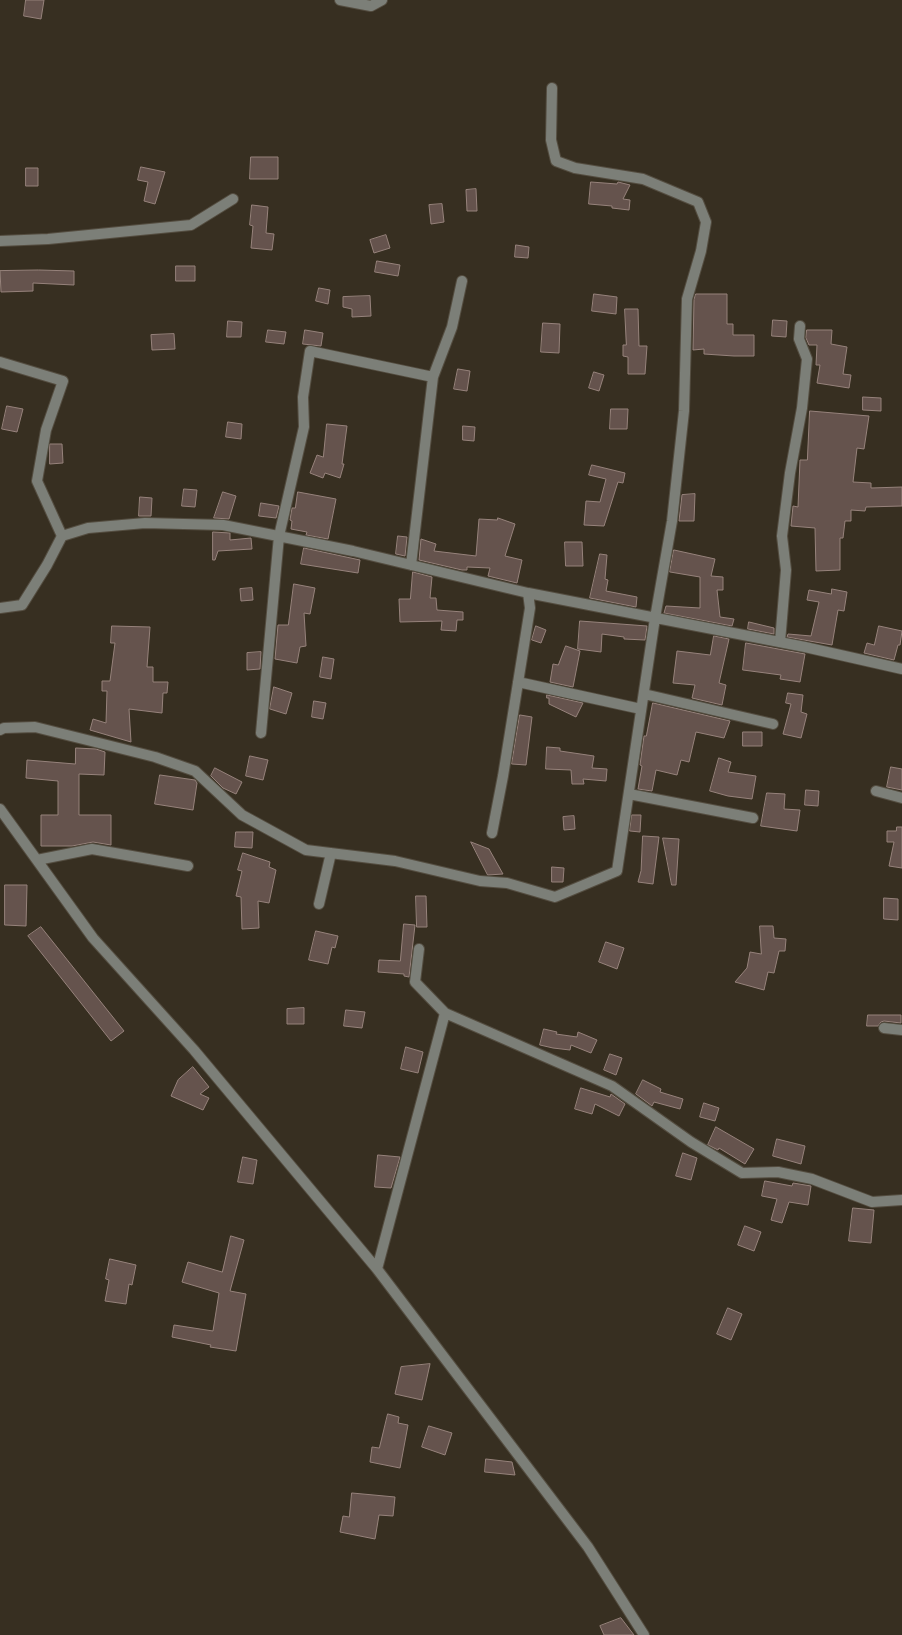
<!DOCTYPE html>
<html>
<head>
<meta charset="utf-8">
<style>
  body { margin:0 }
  canvas { display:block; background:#372f21 }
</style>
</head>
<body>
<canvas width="902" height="1635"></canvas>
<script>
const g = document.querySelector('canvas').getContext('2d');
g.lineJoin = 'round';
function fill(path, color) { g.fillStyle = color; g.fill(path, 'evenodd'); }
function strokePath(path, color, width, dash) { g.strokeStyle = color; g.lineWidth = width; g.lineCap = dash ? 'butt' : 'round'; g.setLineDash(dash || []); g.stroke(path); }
const building = new Path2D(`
  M26,0h18l-3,19 -17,-3z
  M251,157h27v22h-28z
  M141,167l24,5 -10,32 -11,-3 4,-19 -10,-2z
  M26,168h12v18h-12z
  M591,182l26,2 1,-2 12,3 -7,14 7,1 -1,10 -17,-2v-2l-23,-2z
  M476,189l1,22h-10l-1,-21z
  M442,204l2,18 -13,2 -2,-19z
  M252,205l16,2 -2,26 8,1 -2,16 -21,-2 2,-22 -3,-1z
  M386,235l4,13 -16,5 -4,-13z
  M516,245l13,2 -1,11 -13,-1z
  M377,261l23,4 -2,11 -23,-4z
  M176,266h19v15h-19z
  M39,270l35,1v14l-41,-2v8l-32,1 -1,-21z
  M319,288l11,2 -2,14 -12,-3z
  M594,294l23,3 -1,17 -24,-3z
  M696,294h31v30h6v11h21v21h-20l-30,-2v-5l-11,1 1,-50z
  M370,296l1,20 -19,1v-8l-9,-2v-10z
  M625,309h13l1,37h8l-2,28h-17v-17l-5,-1v-11h3z
  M773,320l14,1 -1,16 -14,-1z
  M228,321l14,1 -1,15h-14z
  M543,323l17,1 -1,29 -18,-1z
  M268,330l18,2 -2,12 -18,-2z
  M305,330l18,3 -2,13 -18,-2z
  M807,330h25l-1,14 16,3 -4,27 8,1 -2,13 -32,-5 3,-18h-4l1,-20h-8l-3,-7z
  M174,334l1,15 -23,1 -1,-15z
  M458,369l12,2 -3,20 -13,-2z
  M594,372l10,3 -5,16 -10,-3z
  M863,397l18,1v13l-18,-1z
  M7,406l16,3 -6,23 -15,-3z
  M611,409h17l-1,20h-17z
  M810,411l59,5 -5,33 -7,-1 -4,34 18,1v5l31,-1v19l-36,1 -1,4 -14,-1v11h-6l-2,17h-3v32l-24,1 -1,-43 -24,-2 2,-20 5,1 2,-47h7z
  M228,422l14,2 -1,15 -15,-2z
  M327,424l20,2 -5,38h2l-4,14 -15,-5 -2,5 -13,-5 7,-18 6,2z
  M463,426l12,1 -1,14 -11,-1z
  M50,444h12l1,19 -13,1z
  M592,465l33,8 -2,10 -5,-1 -14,44 -20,-1 2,-24 14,1 6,-23 -17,-4z
  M184,489l13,1 -2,17 -13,-1z
  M223,492l13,4 -7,23 -15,-1z
  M298,492l38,7 -8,40 -22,-4 1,-3 -16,-3 1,-8 -2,-1 2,-12h3z
  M695,494l-1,27h-15l3,-26z
  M140,497l12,1 -1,18h-12z
  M261,503l18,3 -3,12 -17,-2z
  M498,518l17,6 -10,32 17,4 -5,23 -29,-7 2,-8 -23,-1v3h-5l-43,-10 2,-21 15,5 -2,7 42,5 3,-37 18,1z
  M213,532l17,1v7l21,-2 1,11 -34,2 -3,9h-2z
  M398,536l9,1 -2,19 -9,-2z
  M565,542h17l1,24h-17z
  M304,548l56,12 -2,13 -57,-9z
  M674,550l41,9 -4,17 12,1v13h-6l3,27 14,2 -2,7 -68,-13 2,-7 34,2v-31l-30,-5z
  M600,554l7,1 -2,24 3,1 -2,11 31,6 -1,10 -46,-9z
  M413,572l19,5 -2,21h6l1,12 26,2v8h-6l-1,11 -15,-1 1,-9 -42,1 -1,-23h11z
  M294,584l21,4 -5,26 -6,-1 2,33 -6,1 -3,16 -22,-4 3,-34h10z
  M252,588l1,12 -12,1 -1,-12z
  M832,589l15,3 -3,19 -6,-1 -6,35 -45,-8 1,-3 23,2 8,-34 -12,-2 2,-10 22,4z
  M580,621l67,5 -2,14 -21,-1v-2l-22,-3 -1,18 -23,-3z
  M749,622l25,6v6l-26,-5z
  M112,626l38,1 -3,40h6v15h15l-1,11h-4l-1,20 -33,-4 2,33 -41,-12 3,-11 13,4 1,-32h-5v-10h8l5,-38h-4z
  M536,626l10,4 -5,13 -9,-3z
  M879,626l23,5 -2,14h-2l-4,15 -30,-7 3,-10 7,2z
  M714,636l15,3 -10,44 7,2 -4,20 -30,-7 3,-13 -22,-2 4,-32 33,4z
  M746,643l59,11 -5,28 -20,-3 1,-4 -38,-5z
  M566,646l14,5 -7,36 -23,-5 3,-18 5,1z
  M261,652l-1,17 -13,1v-17z
  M323,657l11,2 -3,20 -11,-2z
  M274,687l18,6 -6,21 -16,-5z
  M788,693l15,2 -2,17 6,2 -6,24 -18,-4 8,-30 -5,-1z
  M547,695l36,8 -7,14 -27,-13v-6h-2z
  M314,701l12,2 -3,16 -11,-2z
  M653,703l77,18 -6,17 -28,-6 -7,30 -8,-2 -4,15 -21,-5 -4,21 -14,-2 4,-23 -2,-1 4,-29h2z
  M520,715l12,2 -6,48 -14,-1z
  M743,732h19v14h-19z
  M547,747l13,1v3l34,5 -2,12 15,1 -1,12 -23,-2 1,5h-12l-1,-14 -25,-1z
  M76,748l20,1 9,3 -1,23 -25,-1v41h32v30l-18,-3 -21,4h-31v-31h17v-34l-32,-3 1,-18 48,4z
  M250,756l18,4 -5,20 -17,-4z
  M719,758l12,4 -3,10 28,4 -4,23 -24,-3 -18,-5z
  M891,767l11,2v21l-15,-3z
  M215,768l27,14 -6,12 -13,-6 -12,-12z
  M160,775l35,5 2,3 -4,27 -38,-6z
  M806,790l13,1 -1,15 -13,-1z
  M767,793l18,1 -1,15 16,1 -3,21 -36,-5z
  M632,815h9l-1,17 -10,-1z
  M574,816l1,13 -11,1 -1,-13z
  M897,827h5v41l-13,-2 5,-24h-7v-11h9z
  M236,832h17l-1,16 -17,-1z
  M643,836l16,1 -6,47 -15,-2 3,-11z
  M663,838l16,1 -3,46h-4z
  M471,842l18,7 14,25 -15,1z
  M243,853l27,9 -1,5 7,3 -7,33 -11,-2 1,27 -17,1 -1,-32 -5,-1 6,-25 -4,-1z
  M552,867l12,1 -1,14h-11z
  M5,885h22l-1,41 -21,-1z
  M416,896h10l1,31h-10z
  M884,898l14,1v21l-14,-1z
  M404,924l11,1 -6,52 -5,-1v-2l-26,-2 1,-12 21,1z
  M760,926h13l1,12 12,1 -1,12h-6l-5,22 -6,-1 -4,18 -29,-8 12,-14 3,-16 11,2z
  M41,927l83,104 -13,10 -83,-105z
  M316,931l22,5 -3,12 -3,-1 -4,17 -19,-4z
  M606,942l18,6 -7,21 -18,-7z
  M304,1008v16h-17v-15z
  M346,1010l19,2 -3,16 -18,-2z
  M868,1015h33v8l-17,-2 -3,1 -3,4h-11z
  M544,1029l13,3 -1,2 21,3 1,-5 19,8 -6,13 -20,-8 -1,5 -17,-2 -13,-3z
  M406,1047l17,5 -5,21 -17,-4z
  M610,1054l12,4 -6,17 -12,-5z
  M193,1067l16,20 -9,7 9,4 -6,12 -32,-14 7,-16z
  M643,1080l18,9 -1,3 23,7 -3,10 -26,-7 -2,4 -16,-12z
  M581,1088l29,9 1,-3 14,10 -6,12 -24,-12 -3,10 -17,-5z
  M704,1103l15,5 -4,13 -15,-4z
  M716,1127l38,22 -9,15 -26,-16 -1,2 -10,-5z
  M777,1139l28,7 -4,18 -28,-8z
  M683,1153l14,5 -6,22 -15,-4z
  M378,1155l22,2 -9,31 -16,-1z
  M243,1157l14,3 -4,24 -15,-2z
  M765,1181l27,5 1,-3 18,3 -3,19 -19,-3 -7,21 -11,-3 6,-21 -15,-3z
  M853,1208l21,2 -3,33 -22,-2z
  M745,1226l16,6 -7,19 -16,-6z
  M231,1236l13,4 -14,51 16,3 -10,57 -26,-4 1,-2 -39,-8 2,-12 39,6 6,-38 -37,-11 6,-20 34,10z
  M110,1259l26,6 -4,20 -3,-1 -3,20 -21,-3 4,-21 -3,-1z
  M728,1308l14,6 -11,26 -14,-6z
  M430,1364l-8,36 -27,-6 6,-27z
  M388,1414l11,3 -1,6 10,2 -8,43 -30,-6 2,-15 7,1z
  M429,1426l23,7 -7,22 -23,-8z
  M486,1459l26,3 3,13 -30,-3z
  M352,1493l43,4 -2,19 -14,-1 -4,24 -35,-7 3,-16 6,1z
  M621,1618l13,17h-30l-4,-9z`);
const street = new Path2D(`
  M340,0l31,6 11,-6
  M0,241l48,-2 143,-14 42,-26
  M0,362l63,19 -17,49 -9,51 25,55
  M433,377l19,-50 10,-46
  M0,608l22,-3 25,-40 15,-29 26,-8 57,-5 78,2 130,26 175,42 277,54 97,22
  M780,642l6,-72 -4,-34 8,-63 12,-65 5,-49 -8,-20 1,-13
  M518,682l123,27
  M644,694l129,30
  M0,730l4,-2 31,-1 120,30 40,14 47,44 64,35 89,11 85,20 27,2 48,14 62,-26 38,-253 17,-97 12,-110 3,-112 14,-48 5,-29 -8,-20 -55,-23 -68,-11 -19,-7 -5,-21 1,-52
  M261,733l18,-197 25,-109 -1,-30 7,-46 123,26 -22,188
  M876,791l26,7
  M629,794l124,24
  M0,809l93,129 101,112 183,219 211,278 56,88
  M492,833l11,-57 27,-168 -2,-15
  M37,860l55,-11 96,17
  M319,904l12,-51
  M419,949l-4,33 30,31
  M884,1028l18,2
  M377,1269l68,-256 167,73 79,56 51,31 36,-1 34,7 60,23 30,-2`);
fill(building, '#65534d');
strokePath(building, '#96827b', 1);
strokePath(street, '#544d40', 12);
strokePath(street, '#7c7f78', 10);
</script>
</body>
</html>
